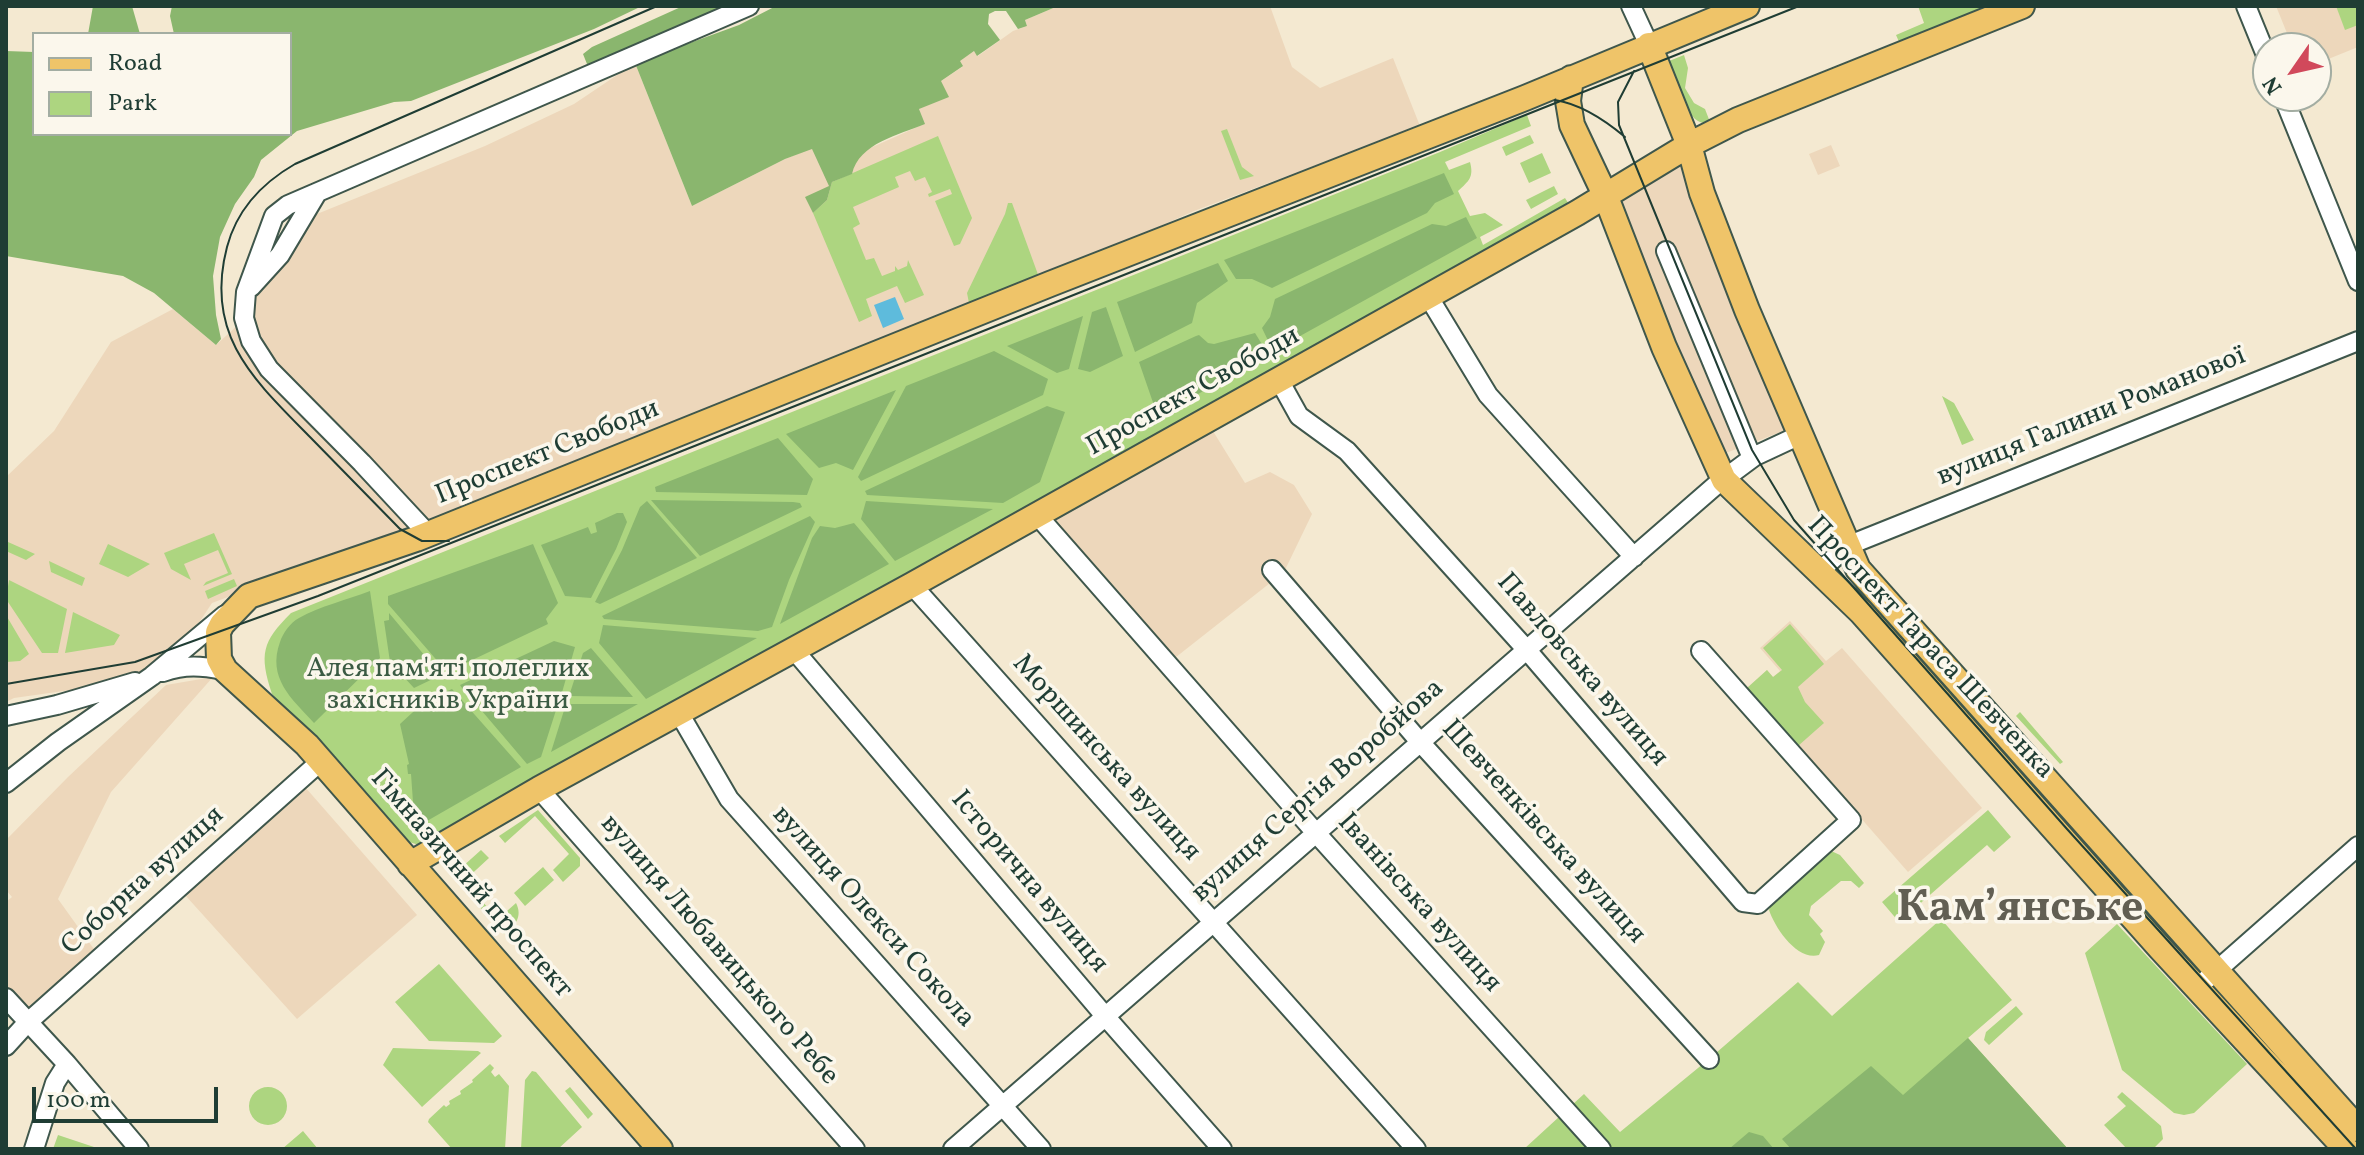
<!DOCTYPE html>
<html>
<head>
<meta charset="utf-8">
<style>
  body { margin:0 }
  #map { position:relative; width:2364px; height:1155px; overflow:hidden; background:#f4e9d1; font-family:Vollkorn,serif }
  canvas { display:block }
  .frame { position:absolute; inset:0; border:8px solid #1f3d34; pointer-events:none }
  .legend { position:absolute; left:32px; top:32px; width:260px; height:104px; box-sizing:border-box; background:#fbf7ec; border:2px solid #a3ada2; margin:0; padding:10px 14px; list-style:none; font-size:24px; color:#1f3d34 }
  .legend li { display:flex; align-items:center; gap:16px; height:40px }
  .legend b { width:40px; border:2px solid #a3ada2 }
  .north { position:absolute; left:2252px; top:32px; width:80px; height:80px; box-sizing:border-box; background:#fbf7ec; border:2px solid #a3ada2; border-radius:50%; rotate:236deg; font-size:22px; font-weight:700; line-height:32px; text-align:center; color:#1f3d34 }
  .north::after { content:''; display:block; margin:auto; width:28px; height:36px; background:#d1495b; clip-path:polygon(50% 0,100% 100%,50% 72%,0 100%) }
  .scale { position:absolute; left:32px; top:1087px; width:186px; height:36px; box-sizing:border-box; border:4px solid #1f3d34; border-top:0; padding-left:10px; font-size:24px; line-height:28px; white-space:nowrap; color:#1f3d34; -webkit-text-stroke:6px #fbf7ec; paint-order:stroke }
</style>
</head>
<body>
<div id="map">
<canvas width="2364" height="1155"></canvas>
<div class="frame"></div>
<ul class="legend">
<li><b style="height:10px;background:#efc469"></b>Road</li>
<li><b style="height:22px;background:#add580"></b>Park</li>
</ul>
<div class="north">N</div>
<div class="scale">100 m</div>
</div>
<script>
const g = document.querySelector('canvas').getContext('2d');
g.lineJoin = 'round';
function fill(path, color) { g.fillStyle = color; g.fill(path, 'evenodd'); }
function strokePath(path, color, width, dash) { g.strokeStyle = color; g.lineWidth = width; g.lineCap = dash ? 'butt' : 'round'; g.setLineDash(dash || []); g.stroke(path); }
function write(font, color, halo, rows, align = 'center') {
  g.font = font + ' Vollkorn,serif'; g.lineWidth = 7; g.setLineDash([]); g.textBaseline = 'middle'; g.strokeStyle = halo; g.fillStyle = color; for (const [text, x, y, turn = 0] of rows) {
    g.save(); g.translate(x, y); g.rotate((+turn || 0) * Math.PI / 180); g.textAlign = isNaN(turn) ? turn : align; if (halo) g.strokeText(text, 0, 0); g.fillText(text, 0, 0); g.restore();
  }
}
const built = new Path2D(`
  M1058,6h212l22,61 28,21 73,-30 27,68 -226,85 -154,69 -375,151 -453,172 -49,74 -149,21 -8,4v-225l48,-46 57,-89 62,-33 43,36 33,-30 3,-23 55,-74 178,-72 89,-42 61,-41 57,143 93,-47 27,-11 11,21 101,-45 -5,-15 22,-28 21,-14 -3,-6 15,-10 4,5 35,-25 14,-5 -2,-6z
  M2276,6h82v41l-42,17v-16h-23z
  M1831,145l9,21 -22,9 -9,-21z
  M1677,158l109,272 -68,26 -106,-258z
  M1208,423l37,60 25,-11 24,13 18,29 -28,58 -113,89 -128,-145z
  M1790,621l36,40 16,-13 140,160 -74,64 -161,-184 20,-18 6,7 7,-6 -20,-23z
  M213,677l-102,115 -53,107 38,53 -68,64 -22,-25v-89l6,-5 -6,-7v-50l62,-63 98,-92z
  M305,787l112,128 -120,104 -112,-124z`);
const green = new Path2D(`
  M1918,6h75l-93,38 -4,-9 28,-12z
  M2336,6h22v19l-13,5z
  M1684,55l4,13 -3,20 9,15 11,6 5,13c-23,9 -34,-44 -41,-61z
  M1527,115l4,11 -86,36 4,8 21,-8c4,15 -1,19 -12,29l12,25 15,-3 18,12 -23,12 3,8 82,-47 5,8 -1151,639 -10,-3 -16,-11 -121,-137c-13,-40 -10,-52 19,-81l1149,-461z
  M1227,129l15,38 12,9 -14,4 -19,-49z
  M1530,135l4,8 -28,13 -4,-9z
  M938,136l34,82 -12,26 -6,2 -19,-45 17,-7 -2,-5 -21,8 -1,-3 4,-2 -7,-15 -10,4 -5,-10 -15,6 4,10 -46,20 7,17 -7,4 13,32 8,-2 8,18 13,-5v-5l3,4 9,-4 1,-6 16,35 -19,8 -8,-17 -31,13 6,17 -13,6 -46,-109 14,-13 5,-18z
  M1542,153l9,20 -22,10 -9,-20z
  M1554,186l4,8 -27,15 -5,-9z
  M1008,203h4l28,77 -70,28 -3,-15 38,-79z
  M1942,396l12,7 20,37 -12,5z
  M214,533l18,41 -29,12 3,-4 22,-9 -10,-23 -34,14 7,16 -20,-11 -7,-16z
  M8,542l27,12 -9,6 -20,-9z
  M108,544l42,20 -22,13 -29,-13z
  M49,561l36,17 -3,8 -31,-14z
  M234,579l3,7 -29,13 -3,-8z
  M9,580l58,29 -9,44h-16l-36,-54z
  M73,612l47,23 -6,10 -49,8z
  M6,615l23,39 -9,7 -14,1z
  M1790,624l34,40 -26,23 7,15 19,21 -26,23 -51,-58 20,-18 6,7 9,-7 -19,-22z
  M2020,712l43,50 -3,2 -44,-48z
  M538,810l42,48v8l-17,16 -10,-12 16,-16 -34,-38 -30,27 -6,-7z
  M1988,810l23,27 -17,15 -7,-7 -88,77 -17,-20z
  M481,850l8,8 -25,23 34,38 18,-16c7,14 -1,23 -12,31l-52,-58z
  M1829,850l11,5 24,28 -5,5 -8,-7h-10l-30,25 -2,9 14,16 -3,3 5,8 -6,13c-22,6 -44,-27 -50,-45l4,-9z
  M543,867l11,13 -29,26 -11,-13z
  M1941,919l71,81 -44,38 100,111h-544l60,-55 36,38 89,-73 89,-77 34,34z
  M2117,924l130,140 -53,49 -10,2 -10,-2 -52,-43 -37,-117z
  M439,964l63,72 -8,7 -65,-2 -34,-39z
  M2016,1006l7,8 -34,31 -5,-5 2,-8z
  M393,1048l85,3 3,2 -59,54 -39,-42z
  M490,1064l4,4 -3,4 4,5 4,-3 10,12 -4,63h-53l-24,-27 1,-3 15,-14 2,2 4,-3 -1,-3 12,-7 -1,-3 13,-9 -1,-2z
  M532,1071l4,1 46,55 -24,22h-37l4,-69z
  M249 1106a19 19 0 1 1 38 0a19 19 0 1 1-38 0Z
  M570,1087l23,27 -5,5 -23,-28z
  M2122,1092l39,34 2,13 -10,10h-26l-23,-24 22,-19 -9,-9z
  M303,1131l15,18h-36z
  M58,1135l36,12 -1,2h-40z`);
const forest = new Path2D(`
  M93,6h39l8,28h-52z
  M172,6h470l-48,23 -183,72 -17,1 -97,29 -36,29 -7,17 -19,27 -15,33 -7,39 3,39 5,24 -5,6 -62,-52 -31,-17 -117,-20v-205l28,1v82h256v-100h-116l-4,-18z
  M683,6h50l-141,61 -5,-3 -4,-10 9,-7z
  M776,6h282l-33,14 2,6 -9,3 -12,-18h-11l-6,3 -1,10 12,16 -23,16 -3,-5 -14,10 3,5 -22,15 8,16 -30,12 6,15c-26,11 -66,19 -73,50l-20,8 -5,18 -14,13 -8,-16 24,-11 -17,-37 -27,10 -93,47 -57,-143 104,-38z
  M1444,173l10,21 -19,9 -8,10 -155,75 -20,-9h-16l-12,-19z
  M1466,217l11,21 -204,113 -11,-23 8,-11 5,-18 157,-75 14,2z
  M1218,263l10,18 -31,22 -5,20 -57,29 -18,-50z
  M1106,307l17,49 -33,16 -12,-3 14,-57z
  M1083,316l-14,53 -12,4 -50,-27z
  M1255,333l13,21 -110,63 -19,-55 57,-26 3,-1 9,8 6,1z
  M994,351l54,28 -5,16 -182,86 -3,-4 48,-91z
  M896,390l-43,80 -17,-7 -17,5 -33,-34z
  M1047,406l18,6 -25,70 -37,21 -136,-8 -2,-4z
  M778,438l35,41 -6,16 -151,-3 -1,-5z
  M651,500l142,2 7,1 2,4 -102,49z
  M647,501l50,57 -97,46 -5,-2 27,-52 18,-43z
  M866,501l127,8 -98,52 -34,-42z
  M617,513h6l4,9 -11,27 -25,49 -26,-2 -24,-51 47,-18 3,7 6,-2 -2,-9z
  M810,516l5,6 -26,58 -17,47 -14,4 -154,-12 -2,-3z
  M854,523l35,41 -109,60 32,-86 8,-12 15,2z
  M533,544l25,59 -12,16 2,5 -101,48 -59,-68v-8z
  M370,591l10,67 -66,65c-23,-25 -47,-45 -34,-81 3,-9 10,-19 19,-24 21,-12 48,-18 71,-27z
  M389,613l52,62 -27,13 -24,-26 -6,-41 5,-1z
  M603,625l154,13 -111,61 -47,-56z
  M554,641l21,6 -14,49h-86l-11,-5 -4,-6z
  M591,648l42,49 -64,-1 14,-43z
  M452,689l69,78 -101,58 -6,-9 -3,-42h-3l-1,-9 2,-1 -9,-40 25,-23z
  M476,704h82l-17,53 -14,7z
  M566,704h72l-87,48z
  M1968,1038l100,111h-277l-9,-10 89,-73 32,29z
  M1749,1132l14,4 11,13h-45z`);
const water = new Path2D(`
  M895,297l9,22 -21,9 -9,-23z`);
const minor = new Path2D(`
  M1631,6l18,39
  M2246,6l22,54
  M2283,96l75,185
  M1666,251l86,207
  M251,287l29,-32 37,-62
  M1428,296l60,99 146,162
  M1279,380l20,36 48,35 179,198 217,253 15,2 93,-84 -150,-169
  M1037,515l279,318 285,316
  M428,534l-66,-71 -93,-94 -18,-28 -7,-23 2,-26 28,-76 14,-11 461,-199
  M1272,570l148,172 289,317
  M1819,572l28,-26 511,-205
  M912,585l504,564
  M794,650l311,366 117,133
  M163,672c22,-8 39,-6 62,-2
  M679,713l50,86 312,350
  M6,716l51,-11 78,-23
  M6,783l52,-41 94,-66 73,-61
  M539,789l316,360
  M2207,979l151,-133
  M6,998l61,66 72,85
  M6,1046l21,-23 294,-262
  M34,1149l21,-66 12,-19
  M953,1149l763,-664 39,-29 45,-21`);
const major = new Path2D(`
  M1649,45l40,100 13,48 45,117 111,259 500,560
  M1571,78l-3,23 4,24 34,72 58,150 60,133 137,132 299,336 186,201
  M410,864l129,-75 373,-204 665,-372 112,-68 49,-25 284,-114
  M660,1149l-353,-404 -82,-75 -6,-11 -1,-27 4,-8 27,-28 167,-57 634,-255 475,-186 222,-92`);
const tram = new Path2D(`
  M1634,71l-16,31 1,23 133,325 42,70 273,309 289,320
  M1555,100c25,4 51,21 70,37
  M449,541h-27l-22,-12c-30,-31 -60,-61 -90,-92 -57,-58 -106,-102 -83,-190 10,-38 35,-64 68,-83l362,-158
  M6,684l129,-22 183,-66 1481,-590`);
const streetNames = [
  ["Проспект Свободи",1194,393,-29],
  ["вулиця Галини Романової",2092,418,-22],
  ["Проспект Свободи",548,454,-22],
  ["Проспект Тараса Шевченка",1929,649,47],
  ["Павловська вулиця",1581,671,49],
  ["Моршинська вулиця",1105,759,48],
  ["вулиця Сергія Воробйова",1319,792,-41],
  ["Шевченківська вулиця",1542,833,48],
  ["Соборна вулиця",144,882,-42],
  ["Історична вулиця",1028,883,50],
  ["Гімназичний проспект",470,885,49],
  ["Іванівська вулиця",1418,904,48],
  ["вулиця Олекси Сокола",872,918,48],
  ["вулиця Любавицького Ребе",718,951,49]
];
const parkNames = [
  ["Алея пам'яті полеглих",448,671],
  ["захісників України",448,703]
];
const townNames = [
  ["Кам’янське",2020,912]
];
fill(built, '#edd7bb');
fill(green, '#add580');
fill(forest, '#8ab66e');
fill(water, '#5ebbdc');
strokePath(minor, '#3f574c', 22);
strokePath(major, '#3f574c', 28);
strokePath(minor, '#fff', 18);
strokePath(major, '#efc469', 24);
strokePath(tram, '#1f3d34', 2);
write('28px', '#1f3d34', '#fbf7ec', streetNames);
write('28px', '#3b5b43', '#fbf7ec', parkNames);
write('bold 44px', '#625f53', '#fbf7ec', townNames);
</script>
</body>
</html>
